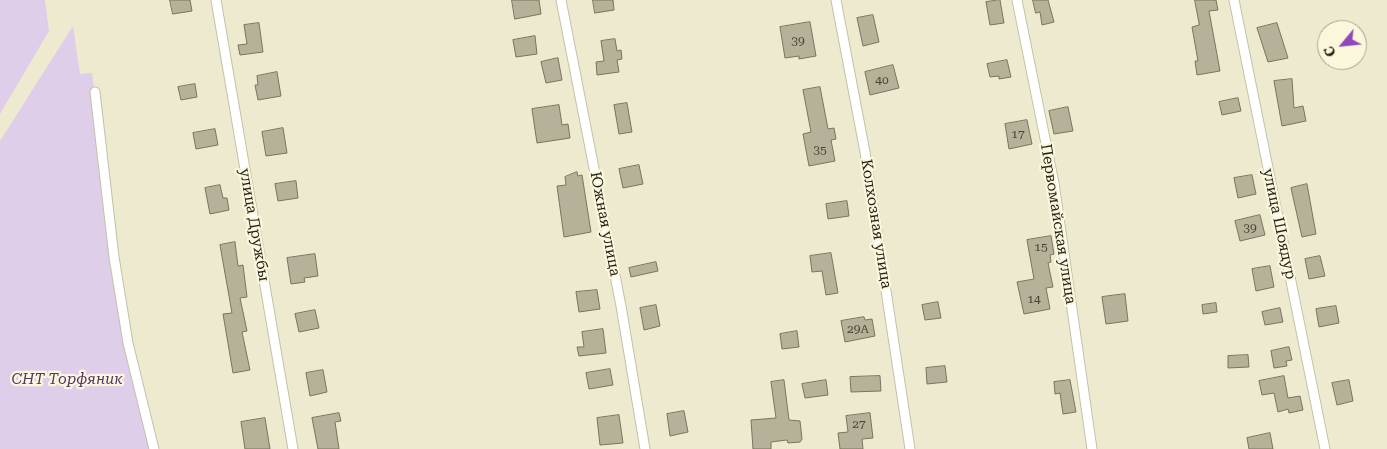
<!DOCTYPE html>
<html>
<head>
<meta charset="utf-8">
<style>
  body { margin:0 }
  #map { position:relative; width:1387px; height:449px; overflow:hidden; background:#eeead0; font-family:"Roboto Serif",serif }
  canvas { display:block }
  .north { position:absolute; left:1317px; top:20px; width:50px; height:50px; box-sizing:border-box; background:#fbf7dd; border:1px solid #a3a18d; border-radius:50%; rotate:242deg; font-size:14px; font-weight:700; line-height:20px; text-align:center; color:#201f15 }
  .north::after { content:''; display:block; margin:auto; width:18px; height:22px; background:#9348ba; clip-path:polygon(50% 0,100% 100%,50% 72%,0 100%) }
</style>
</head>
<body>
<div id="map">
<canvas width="1387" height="449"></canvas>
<div class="north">С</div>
</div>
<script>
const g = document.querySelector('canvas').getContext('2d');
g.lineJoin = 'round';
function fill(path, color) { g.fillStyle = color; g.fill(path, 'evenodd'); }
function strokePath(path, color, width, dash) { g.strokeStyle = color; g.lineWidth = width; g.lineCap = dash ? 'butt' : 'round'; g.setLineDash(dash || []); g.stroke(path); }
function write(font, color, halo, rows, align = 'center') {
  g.font = font + ' "Roboto Serif",serif'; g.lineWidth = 4.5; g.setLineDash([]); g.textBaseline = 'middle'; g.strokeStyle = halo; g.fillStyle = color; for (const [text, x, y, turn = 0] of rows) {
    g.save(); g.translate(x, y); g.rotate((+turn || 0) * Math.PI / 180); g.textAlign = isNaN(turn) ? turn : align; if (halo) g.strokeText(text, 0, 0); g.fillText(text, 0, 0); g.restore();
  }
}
const green = new Path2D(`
  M0,0h45l4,31 -49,83z
  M73,26l7,48 12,-1 22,184 40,192h-154v-308z`);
const building = new Path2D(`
  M170,0h20l2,11 -19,3z
  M512,0h27l2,14 -26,5z
  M593,0h20l1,10 -19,3z
  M1000,0l4,23 -14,2 -4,-23z
  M1033,0h15l6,22 -12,3 -2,-13 -4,1z
  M1195,0h21l2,10 -9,1 11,60 -23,4 -2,-14h3l-6,-34 7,-2z
  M873,15l6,27 -16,4 -6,-28z
  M810,22l6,34 -17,3v-3l-14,2 -5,-31z
  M259,23l4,29 -23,3 -2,-10 9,-1 -3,-19z
  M1277,23l11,35 -20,4 -11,-34z
  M535,36l2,18 -21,3 -3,-17z
  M615,39l2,12 4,-1 1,9 -5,1 2,12 -22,3 -1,-13 8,-1 -3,-20z
  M558,58l4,22 -16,3 -5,-21z
  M1007,60l4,17 -12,2v-3l-9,1 -3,-13z
  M893,65l6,23 -29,7 -5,-23z
  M277,72l4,24 -23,4 -3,-15h3l-1,-9z
  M1292,79l2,29 9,-2 3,15 -24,5 -8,-45z
  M195,84l2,13 -16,3 -3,-13z
  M820,87l8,42 6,-1 2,11 -5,1 4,21 -26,5 -6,-32 8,-2 -8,-42z
  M1238,98l3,13 -19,4 -3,-13z
  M627,103l5,29 -13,2 -5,-29z
  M559,105l3,20 6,-1 2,14 -33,5 -5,-34z
  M1068,107l5,24 -19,3 -5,-23z
  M1027,120l5,24 -23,5 -4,-25z
  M283,128l4,25 -21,3 -4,-24z
  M215,129l3,16 -22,4 -3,-16z
  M639,165l4,19 -20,4 -4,-19z
  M577,172l1,4 4,-1 9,57 -27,5 -7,-51 9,-1 -1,-8z
  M1252,175l4,19 -18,4 -4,-20z
  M296,181l2,17 -20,3 -3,-17z
  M1307,184l9,50 -14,3 -11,-49z
  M220,185l3,13h4l2,12 -19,4 -5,-26z
  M847,201l2,15 -21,3 -2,-15z
  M1260,215l5,20 -25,6 -5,-20z
  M1051,236l3,18 -4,1 1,7 -3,1 5,24 -7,1 4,21 -26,5 -7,-32 17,-3 -7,-39z
  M235,242l3,24 5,-1 4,32 -7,1 7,33 -5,1 8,38 -17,3 -10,-59 9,-1 -12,-68z
  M831,253l7,40 -12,2 -4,-24 -10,1 -2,-16z
  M315,254l3,22 -14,2 1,4 -14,2 -4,-26z
  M1320,256l5,20 -16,3 -4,-20z
  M656,262l2,9 -27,6 -2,-9z
  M1270,266l4,21 -18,4 -4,-22z
  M597,290l3,19 -21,3 -3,-20z
  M1125,294l3,27 -22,3 -4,-27z
  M938,302l3,16 -16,2 -3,-15z
  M1216,303l1,9 -14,2 -1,-9z
  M656,305l4,21 -16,4 -4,-22z
  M1336,306l3,17 -20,4 -3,-18z
  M1280,308l3,14 -18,3 -3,-13z
  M315,310l4,18 -20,4 -4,-18z
  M864,317l1,3 7,-1 3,17 -30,6 -4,-21z
  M603,329l3,24 -27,3 -2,-9h7l-2,-15z
  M797,331l2,16 -17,2 -2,-15z
  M1289,347l3,13 -6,1 1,5 -13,2 -3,-17z
  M1248,355l1,12 -21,1v-12z
  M945,366l2,16 -20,2 -1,-16z
  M610,369l3,16 -24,4 -3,-16z
  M323,370l4,22 -17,4 -4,-23z
  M880,376l1,15 -30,1 -1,-15z
  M1284,376l4,22 12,-2 3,14 -14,3 -1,-4 -10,3 -4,-19 -12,2 -3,-14z
  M784,380l5,40 11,1 2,18 -2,3 -12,1 -1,-3 -16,2v7h-18l-2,-29 25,-2 -5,-36z
  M826,380l2,15 -23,3 -3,-14z
  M1070,380l6,32 -13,2 -3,-21 -5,1 -1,-12z
  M1349,380l4,21 -16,4 -5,-22z
  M684,411l4,21 -18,4 -3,-22z
  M339,413l2,8 -6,1 4,27h-21l-6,-31z
  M870,413l3,25 -11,1 1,10h-23l-2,-16 10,-1 -2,-16z
  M619,415l4,28 -23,2 -3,-27z
  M265,418l5,31h-25l-4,-27z
  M1270,433l3,16h-24l-2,-11z`);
const street = new Path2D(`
  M216,0l77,449
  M561,0l60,306 24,143
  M836,0l29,152 45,297
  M1017,0l37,183 38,266
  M1234,0l91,449
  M95,92l19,165 14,86 26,106`);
const numberNames = [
  ["39",798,41],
  ["40",882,80],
  ["17",1018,134],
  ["35",820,150],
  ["39",1250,228],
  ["15",1041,247],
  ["14",1034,299],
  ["29А",858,329],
  ["27",859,424]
];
const streetNames = [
  ["Южная улица",605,224,79],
  ["Колхозная улица",876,224,81],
  ["Первомайская улица",1058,224,81],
  ["улица Шоядур",1279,224,78],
  ["улица Дружбы",254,225,80]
];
const parkNames = [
  ["СНТ Торфяник",67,380]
];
fill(green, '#decee9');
fill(building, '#b6b299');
strokePath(building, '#78755d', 1);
strokePath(street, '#c4c1a7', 11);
strokePath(street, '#fff', 9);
write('12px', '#464436', null, numberNames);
write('15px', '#201f15', '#fbf7dd', streetNames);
write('italic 15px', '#563469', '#fbf7dd', parkNames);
</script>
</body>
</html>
